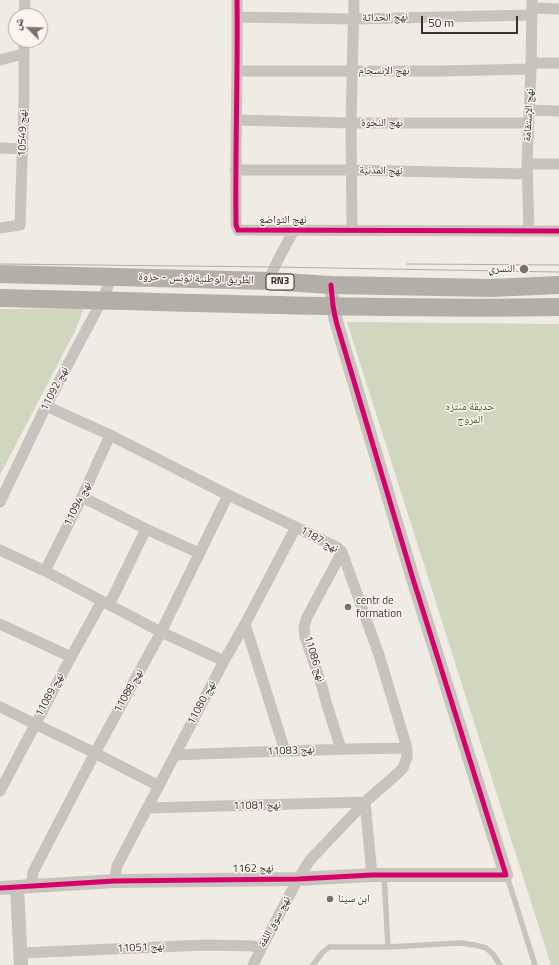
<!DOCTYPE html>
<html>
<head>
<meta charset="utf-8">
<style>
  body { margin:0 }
  #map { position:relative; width:559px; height:965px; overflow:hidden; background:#f0ebe5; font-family:"Titillium Web","Noto Naskh Arabic",sans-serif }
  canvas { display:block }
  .north { position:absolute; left:8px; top:8px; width:40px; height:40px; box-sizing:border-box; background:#fbf5ee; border:1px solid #aea6a0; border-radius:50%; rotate:293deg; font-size:11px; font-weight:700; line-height:16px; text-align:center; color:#3b302b }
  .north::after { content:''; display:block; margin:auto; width:14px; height:18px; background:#7a716c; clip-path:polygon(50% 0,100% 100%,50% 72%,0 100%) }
  .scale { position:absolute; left:421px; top:16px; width:97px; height:18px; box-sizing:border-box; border:2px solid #3b302b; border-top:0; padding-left:5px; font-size:12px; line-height:14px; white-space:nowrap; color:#3b302b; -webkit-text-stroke:3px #fbf5ee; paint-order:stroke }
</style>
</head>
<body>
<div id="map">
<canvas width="559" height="965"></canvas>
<div class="north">ش</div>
<div class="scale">50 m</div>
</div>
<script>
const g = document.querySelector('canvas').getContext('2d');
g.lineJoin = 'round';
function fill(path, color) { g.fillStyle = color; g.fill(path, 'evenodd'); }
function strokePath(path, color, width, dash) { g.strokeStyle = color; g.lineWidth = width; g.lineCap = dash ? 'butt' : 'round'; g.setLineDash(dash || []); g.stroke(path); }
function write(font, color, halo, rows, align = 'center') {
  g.font = font + ' "Titillium Web","Noto Naskh Arabic",sans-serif'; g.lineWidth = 3; g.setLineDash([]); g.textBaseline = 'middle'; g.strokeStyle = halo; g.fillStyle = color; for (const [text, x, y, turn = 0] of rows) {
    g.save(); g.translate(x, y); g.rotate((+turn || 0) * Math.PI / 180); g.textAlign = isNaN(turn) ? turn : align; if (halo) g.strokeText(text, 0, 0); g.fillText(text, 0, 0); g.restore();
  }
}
const green = new Path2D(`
  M84,308l-9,23 -75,144v-166z
  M347,322l212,2v641h-8z`);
const service = new Path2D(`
  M384,875l4,72
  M507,876l28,89
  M313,965l9,-12 7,-6h59l72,-4 15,2 11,3 7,6 7,11`);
const minor = new Path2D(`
  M237,0c1,75 -2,150 -1,225l2,5 321,1
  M532,8l27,1
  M24,16l1,-16
  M237,17l117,2 178,-4
  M0,60l23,-6
  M531,63h28
  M237,71h204l90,-2
  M529,110l30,1
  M236,120l115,3h178
  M0,148l23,1
  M527,164h32
  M235,170h116l177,4
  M0,228l20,-3 4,-127v-58
  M352,230l-1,-107 3,-123
  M529,230l-2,-66 4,-95 1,-69
  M268,281l9,-19 17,-32
  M46,406l64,29 118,60 68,32 42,21 4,4 37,103 28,93v9l-4,11 -6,6 -32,28 -55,58 -12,19 -37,70 -8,16
  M82,497l64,32 53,24
  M0,502l46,-96 56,-106 10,-23
  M0,550l45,21 116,61 63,29
  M45,571l37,-74 28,-62
  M109,605l37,-76
  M0,624l71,33
  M245,624l40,127
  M0,707l95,46 64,33
  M341,749l-14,-44 -6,-22 -16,-46 -1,-10 3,-10 35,-65
  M175,755c77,-3 154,-6 232,-7
  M0,791l71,-134 31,-56
  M148,808l217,-6 7,73
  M114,881l3,-15 107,-205 21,-37 51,-97
  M31,886l2,-14 62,-119 66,-121 67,-137
  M21,953l184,-8 48,1 8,3`);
const tertiary = new Path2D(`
  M17,887l4,78
  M0,888l114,-7 184,-2 74,-4h134l-93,-296 -77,-258 -3,-15 -2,-21`);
const trunk = new Path2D(`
  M0,274l268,7 63,4 160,3 68,-3
  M0,298c186,4 373,12 559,9`);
const tram = new Path2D(`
  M0,264l275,3 284,5
  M407,264l152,1`);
const cycleway = new Path2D(`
  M237,0c1,75 -2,150 -1,225l2,5 321,1
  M0,888l114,-7 184,-2 74,-4h134l-93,-296 -77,-258 -3,-15 -2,-21`);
const markers = [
  [524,269,5,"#7a716c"],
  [348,607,4,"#7a716c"],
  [330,899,4,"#7a716c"]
];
const shields = [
  [280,282,28]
];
const shieldNames = [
  ["RN3",280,282]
];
const streetNames = [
  ["نهج الحداثة",385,18,-1],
  ["نهج الإنسجام",384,71],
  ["نهج الإستقامة",529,115,-87],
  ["نهج النخوة",382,123],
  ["نهج 10549",23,133,-89],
  ["نهج المدنية",381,171,1],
  ["نهج التواضع",283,220],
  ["الطريق الوطنية تونس - حزوة",196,279,2],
  ["نهج 11092",55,389,-63],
  ["نهج 11094",78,504,-64],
  ["نهج 1187",319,540,29],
  ["نهج 11086",314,659,73],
  ["نهج 11088",129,691,-61],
  ["نهج 11089",50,695,-62],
  ["نهج 11080",202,703,-62],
  ["نهج 11083",291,751,-3],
  ["نهج 11081",257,806,-1],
  ["نهج 1162",253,869,-1],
  ["نهج سوق اللفة",275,922,-62],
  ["نهج 11051",141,948,-3]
];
const poiNames = [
  ["النسري",515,269,"right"],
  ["centr de",356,601],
  ["formation",356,614],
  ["ابن سينا",338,899]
];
const parkNames = [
  ["حديقة منتزه",470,407],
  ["المروج",470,420]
];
fill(green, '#d1d6bf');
strokePath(service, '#c9c3be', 5.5);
strokePath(minor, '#c9c3be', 11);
strokePath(tertiary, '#c9c3be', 14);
strokePath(trunk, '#b4aea8', 18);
strokePath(tram, '#b1aca8', 1);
strokePath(cycleway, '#d6006c', 5);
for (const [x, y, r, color] of markers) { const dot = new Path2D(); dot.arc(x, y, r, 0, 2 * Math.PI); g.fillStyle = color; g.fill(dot); strokePath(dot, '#fbf5ee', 1.5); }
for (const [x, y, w] of shields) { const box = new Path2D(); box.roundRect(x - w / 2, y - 8, w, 16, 3); g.fillStyle = '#fbf5ee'; g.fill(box); strokePath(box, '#3b302b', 1); }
write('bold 10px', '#3b302b', null, shieldNames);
write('11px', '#3b302b', '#fbf5ee', streetNames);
write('11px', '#3b302b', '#fbf5ee', poiNames, 'left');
write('11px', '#4a5a2e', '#fbf5ee', parkNames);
</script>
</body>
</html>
